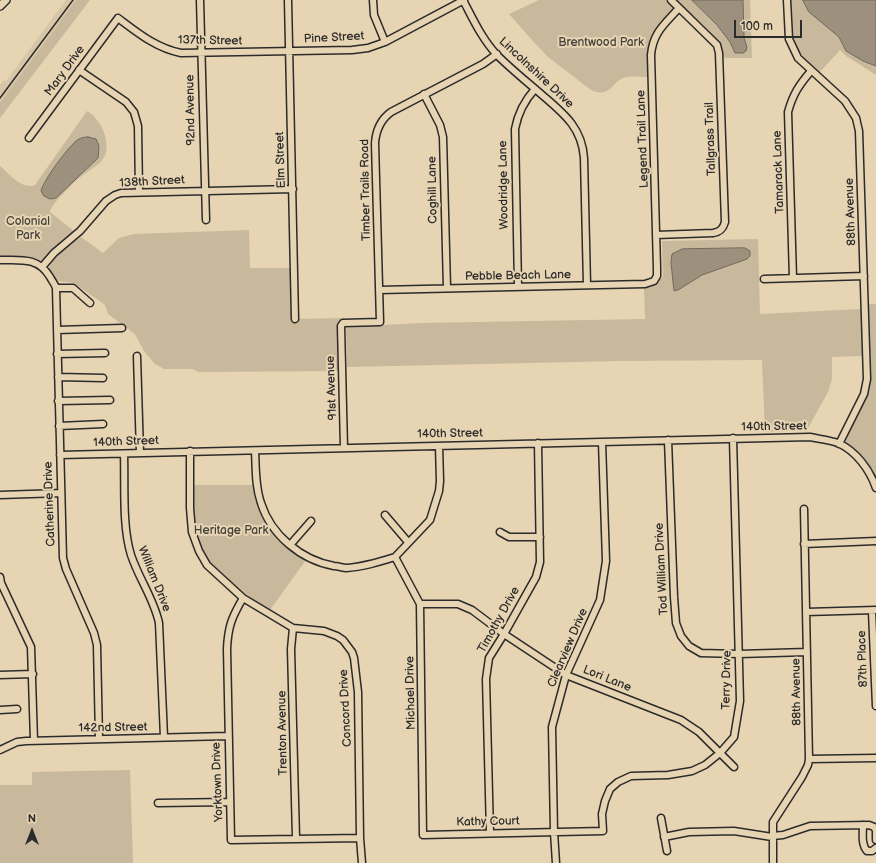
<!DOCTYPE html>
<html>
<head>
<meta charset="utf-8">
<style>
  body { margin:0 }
  #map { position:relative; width:876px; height:863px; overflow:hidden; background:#e7d4b2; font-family:"Balsamiq Sans",sans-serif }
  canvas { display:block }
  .north { position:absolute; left:12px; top:811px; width:40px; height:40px; -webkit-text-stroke:3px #e7d4b2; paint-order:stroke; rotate:0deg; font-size:11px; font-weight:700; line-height:16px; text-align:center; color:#2b2b2b }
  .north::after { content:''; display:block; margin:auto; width:14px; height:18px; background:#2b2b2b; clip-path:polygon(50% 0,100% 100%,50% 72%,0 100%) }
  .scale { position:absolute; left:734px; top:20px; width:68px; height:18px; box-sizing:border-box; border:2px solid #2b2b2b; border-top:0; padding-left:5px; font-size:12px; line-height:14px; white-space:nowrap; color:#2b2b2b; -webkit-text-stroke:3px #e7d4b2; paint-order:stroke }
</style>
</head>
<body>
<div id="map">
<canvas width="876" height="863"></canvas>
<div class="north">N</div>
<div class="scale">100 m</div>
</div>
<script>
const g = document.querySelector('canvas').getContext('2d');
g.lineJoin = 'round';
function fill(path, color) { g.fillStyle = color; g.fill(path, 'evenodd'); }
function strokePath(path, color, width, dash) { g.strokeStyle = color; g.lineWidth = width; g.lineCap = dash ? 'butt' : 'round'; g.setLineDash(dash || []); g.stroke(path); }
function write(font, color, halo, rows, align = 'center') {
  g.font = font + ' "Balsamiq Sans",sans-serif'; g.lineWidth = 4; g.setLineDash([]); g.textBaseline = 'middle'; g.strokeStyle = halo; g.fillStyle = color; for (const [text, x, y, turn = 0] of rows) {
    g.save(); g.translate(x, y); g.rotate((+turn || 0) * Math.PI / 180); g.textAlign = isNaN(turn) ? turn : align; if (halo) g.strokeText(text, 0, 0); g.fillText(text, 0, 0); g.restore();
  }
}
const built = new Path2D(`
  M66,0h10l-76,103v-18l4,-5 2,1z`);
const green = new Path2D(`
  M76,0h14l-90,118v-15z
  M539,0h128l6,5 1,4 -23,27 -3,13 1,28c-7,0 -16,-1 -23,0 -15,4 -15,22 -35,13l-43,-33 -16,-17 -23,-26z
  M676,0h16l25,25 13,17 5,11h8l4,-6 -3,-9 -1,-38h7l2,58h-28l-3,-12 -12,-16z
  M791,0h85v75l-30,-19 -6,-6 -21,23c-28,-25 -27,-37 -28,-73z
  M87,111c8,5 16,15 18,25 7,27 -11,29 -27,43 -7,6 -13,13 -20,20 -3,4 -7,8 -8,13l25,20 -33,30 -18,-5h-24v-91c9,8 22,24 35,19z
  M249,230l1,38h42l1,41 -2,4v4l2,2 52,-1 -6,6 1,47 -142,1 -5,-3h-29l-9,-5 -11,-13 -9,-17 -27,-20 -3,-9 -31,-22 -16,-2 -9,-12c1,-13 23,-25 32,-32l22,16 16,-15 15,-4z
  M758,239l2,75 101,-5 2,47 -31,1v22l-4,13 -21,38 -42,2 -3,-72 -142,1 -273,6 -1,-40 76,-4 223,-4 -1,-33 10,-1 9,-8 -1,-36zM745,248l2,11 -45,16 -24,15 -4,1 -3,-28 11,-14z
  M868,304h8v175l-15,-23 -15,-13v-3l20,-45 3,-17z
  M193,485h61c3,32 24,60 52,75l-36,50c-31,-20 -68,-42 -76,-81 -2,-14 -1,-30 -1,-44z
  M130,770l3,93h-133v-78h32v-13z`);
const water = new Path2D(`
  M692,0h51l1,38 3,9 -1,4 -3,2h-8l-5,-11 -13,-17z
  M803,0h73v66l-13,-5 -17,-10 -7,-14 -30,-25z
  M88,137l8,2 3,7 -1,12 -42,40 -6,1 -6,-3 -3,-5c3,-12 26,-42 35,-50 4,-3 7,-4 12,-4z
  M745,248l5,3v5l-3,3 -45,16 -24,15 -4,1 -3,-28 1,-9 10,-5z`);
const minor = new Path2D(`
  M200,0l6,220
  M288,0l7,319
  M373,0l1,15 11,27
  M463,0c10,19 19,39 34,55 14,14 29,26 44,39 22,19 41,33 43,64l3,127
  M787,0l2,39 9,19 47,43 11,17 3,13 8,248 -3,15 -25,50
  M79,70l47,32 8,10 4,14 1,66
  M424,94l16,31 3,12 4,151
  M29,138l89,-120c20,15 38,30 63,35l171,-3 16,-2 17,-6 79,-42
  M656,235l57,-2c7,-1 10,-4 12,-11l-6,-169 -2,-8 -46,-45
  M0,260c21,0 38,-3 50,17 2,4 5,7 6,11l7,270 3,11 28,64 3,12 2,94
  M42,267l12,-14 26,-22 26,-30 9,-6 6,-2 172,-4
  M793,278l-5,-166c5,-18 11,-27 23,-41
  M764,279l100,-3
  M518,287l-3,-158c3,-16 9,-28 20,-40
  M56,288h17l17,15
  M379,290l266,-6 9,-3 3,-5v-8l-6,-213c2,-23 14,-31 28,-47
  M57,330l65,-2
  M57,354l48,-1
  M137,356l3,97
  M58,377l45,1
  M58,401l52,-1
  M59,426l44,-2
  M668,440l6,157 2,26 5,13 8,10 12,7 38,1 68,-2
  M344,448l-3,-122 2,-3 37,-1 -5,-179c1,-13 5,-23 16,-31l92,-48 14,-10
  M190,451v57l2,24 7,19 8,14 36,33 50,30 31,3 13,5 6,4 9,12 2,6 4,34 2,146 2,25
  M255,451c1,17 0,35 6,52 10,32 40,57 73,63 4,0 9,2 12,2 17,-1 33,-6 49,-11
  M124,454c1,31 -2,72 7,101 8,24 23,44 28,68l5,114
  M60,455l750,-18c9,2 19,3 28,6 18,8 32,27 38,45
  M0,495l61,-2
  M385,515l23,27
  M500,532l9,5h31
  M804,544l72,-3
  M290,545l21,-24
  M395,557l25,47 3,231 180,-4 -1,-17 3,-13 5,-12 8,-7 13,-6 37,-1 24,-4 13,-6 15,-12 14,-16 6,-36 -7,-263
  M395,557l35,-37 9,-29 1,-10 -1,-35
  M0,577l1,6 30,64 3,94
  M243,598c-11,19 -15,28 -16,51l4,191 129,-2
  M420,604h38l14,6 32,24 62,41 115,45 18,12 35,35
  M872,611l4,95
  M806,612l70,-2
  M293,628l-2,21 5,189
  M0,675l33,-1
  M0,710l17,-1
  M0,750l17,-8 9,-1 202,-5
  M809,759l67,-1
  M158,803l72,-1
  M661,818l6,33
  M863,825c0,9 -2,19 4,26h5l4,-3
  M490,833l-4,-154 3,-21 15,-24 32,-57 4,-15 -2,-119
  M772,836l11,-1 27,-9 59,-1 5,2 2,3v10
  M664,837l25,-5 45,-1 38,6
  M556,863l-2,-31 -2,-105 14,-52 34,-75 6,-39 -4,-119
  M773,863v-41l29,-45 6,-12 1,-6 -5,-250`);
const major = new Path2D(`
  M0,6l6,-6`);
const rail = new Path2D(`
  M0,98l73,-98`);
const streetNames = [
  ["Pine Street",334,38,-3],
  ["137th Street",210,41,1],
  ["Mary Drive",65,71,-54],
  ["Lincolnshire Drive",536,73,43],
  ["92nd Avenue",191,110,-91],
  ["Legend Trail Lane",643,139,-92],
  ["Tallgrass Trail",711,139,-92],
  ["Elm Street",281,160,-92],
  ["Tamarack Lane",779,172,-92],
  ["138th Street",152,182,-3],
  ["Woodridge Lane",504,185,-91],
  ["Timber Trails Road",366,190,-91],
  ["Coghill Lane",433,190,-91],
  ["88th Avenue",851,212,-92],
  ["Pebble Beach Lane",518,276,-1],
  ["91st Avenue",332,388,-92],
  ["140th Street",774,427,-1],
  ["140th Street",450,434,-1],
  ["140th Street",126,442,-2],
  ["Catherine Drive",50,504,-92],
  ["Tod William Drive",662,569,-93],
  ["William Drive",154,579,68],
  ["Timothy Drive",499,620,-61],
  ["Clearview Drive",568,648,-67],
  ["87th Place",863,659,-92],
  ["Lori Lane",607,679,22],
  ["Terry Drive",727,680,-89],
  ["88th Avenue",797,692,-91],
  ["Michael Drive",411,693,-91],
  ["Concord Drive",346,708,-93],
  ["142nd Street",113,728,-1],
  ["Trenton Avenue",283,733,-91],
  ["Yorktown Drive",218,782,-92],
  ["Kathy Court",488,822,-1]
];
const parkNames = [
  ["Brentwood Park",601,43],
  ["Colonial",28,222],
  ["Park",28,236],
  ["Heritage Park",231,531]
];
fill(built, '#d7c6a7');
fill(green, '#c8b89c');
fill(water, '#9d917d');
strokePath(water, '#6f685c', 1);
strokePath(minor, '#2b2b2b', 9);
strokePath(major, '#2b2b2b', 10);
strokePath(minor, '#e7d4b2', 6);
strokePath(major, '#e7d4b2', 7);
strokePath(rail, '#2b2b2b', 1.5);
write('12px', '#2b2b2b', '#e7d4b2', streetNames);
write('12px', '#43403c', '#e7d4b2', parkNames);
</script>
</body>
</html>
